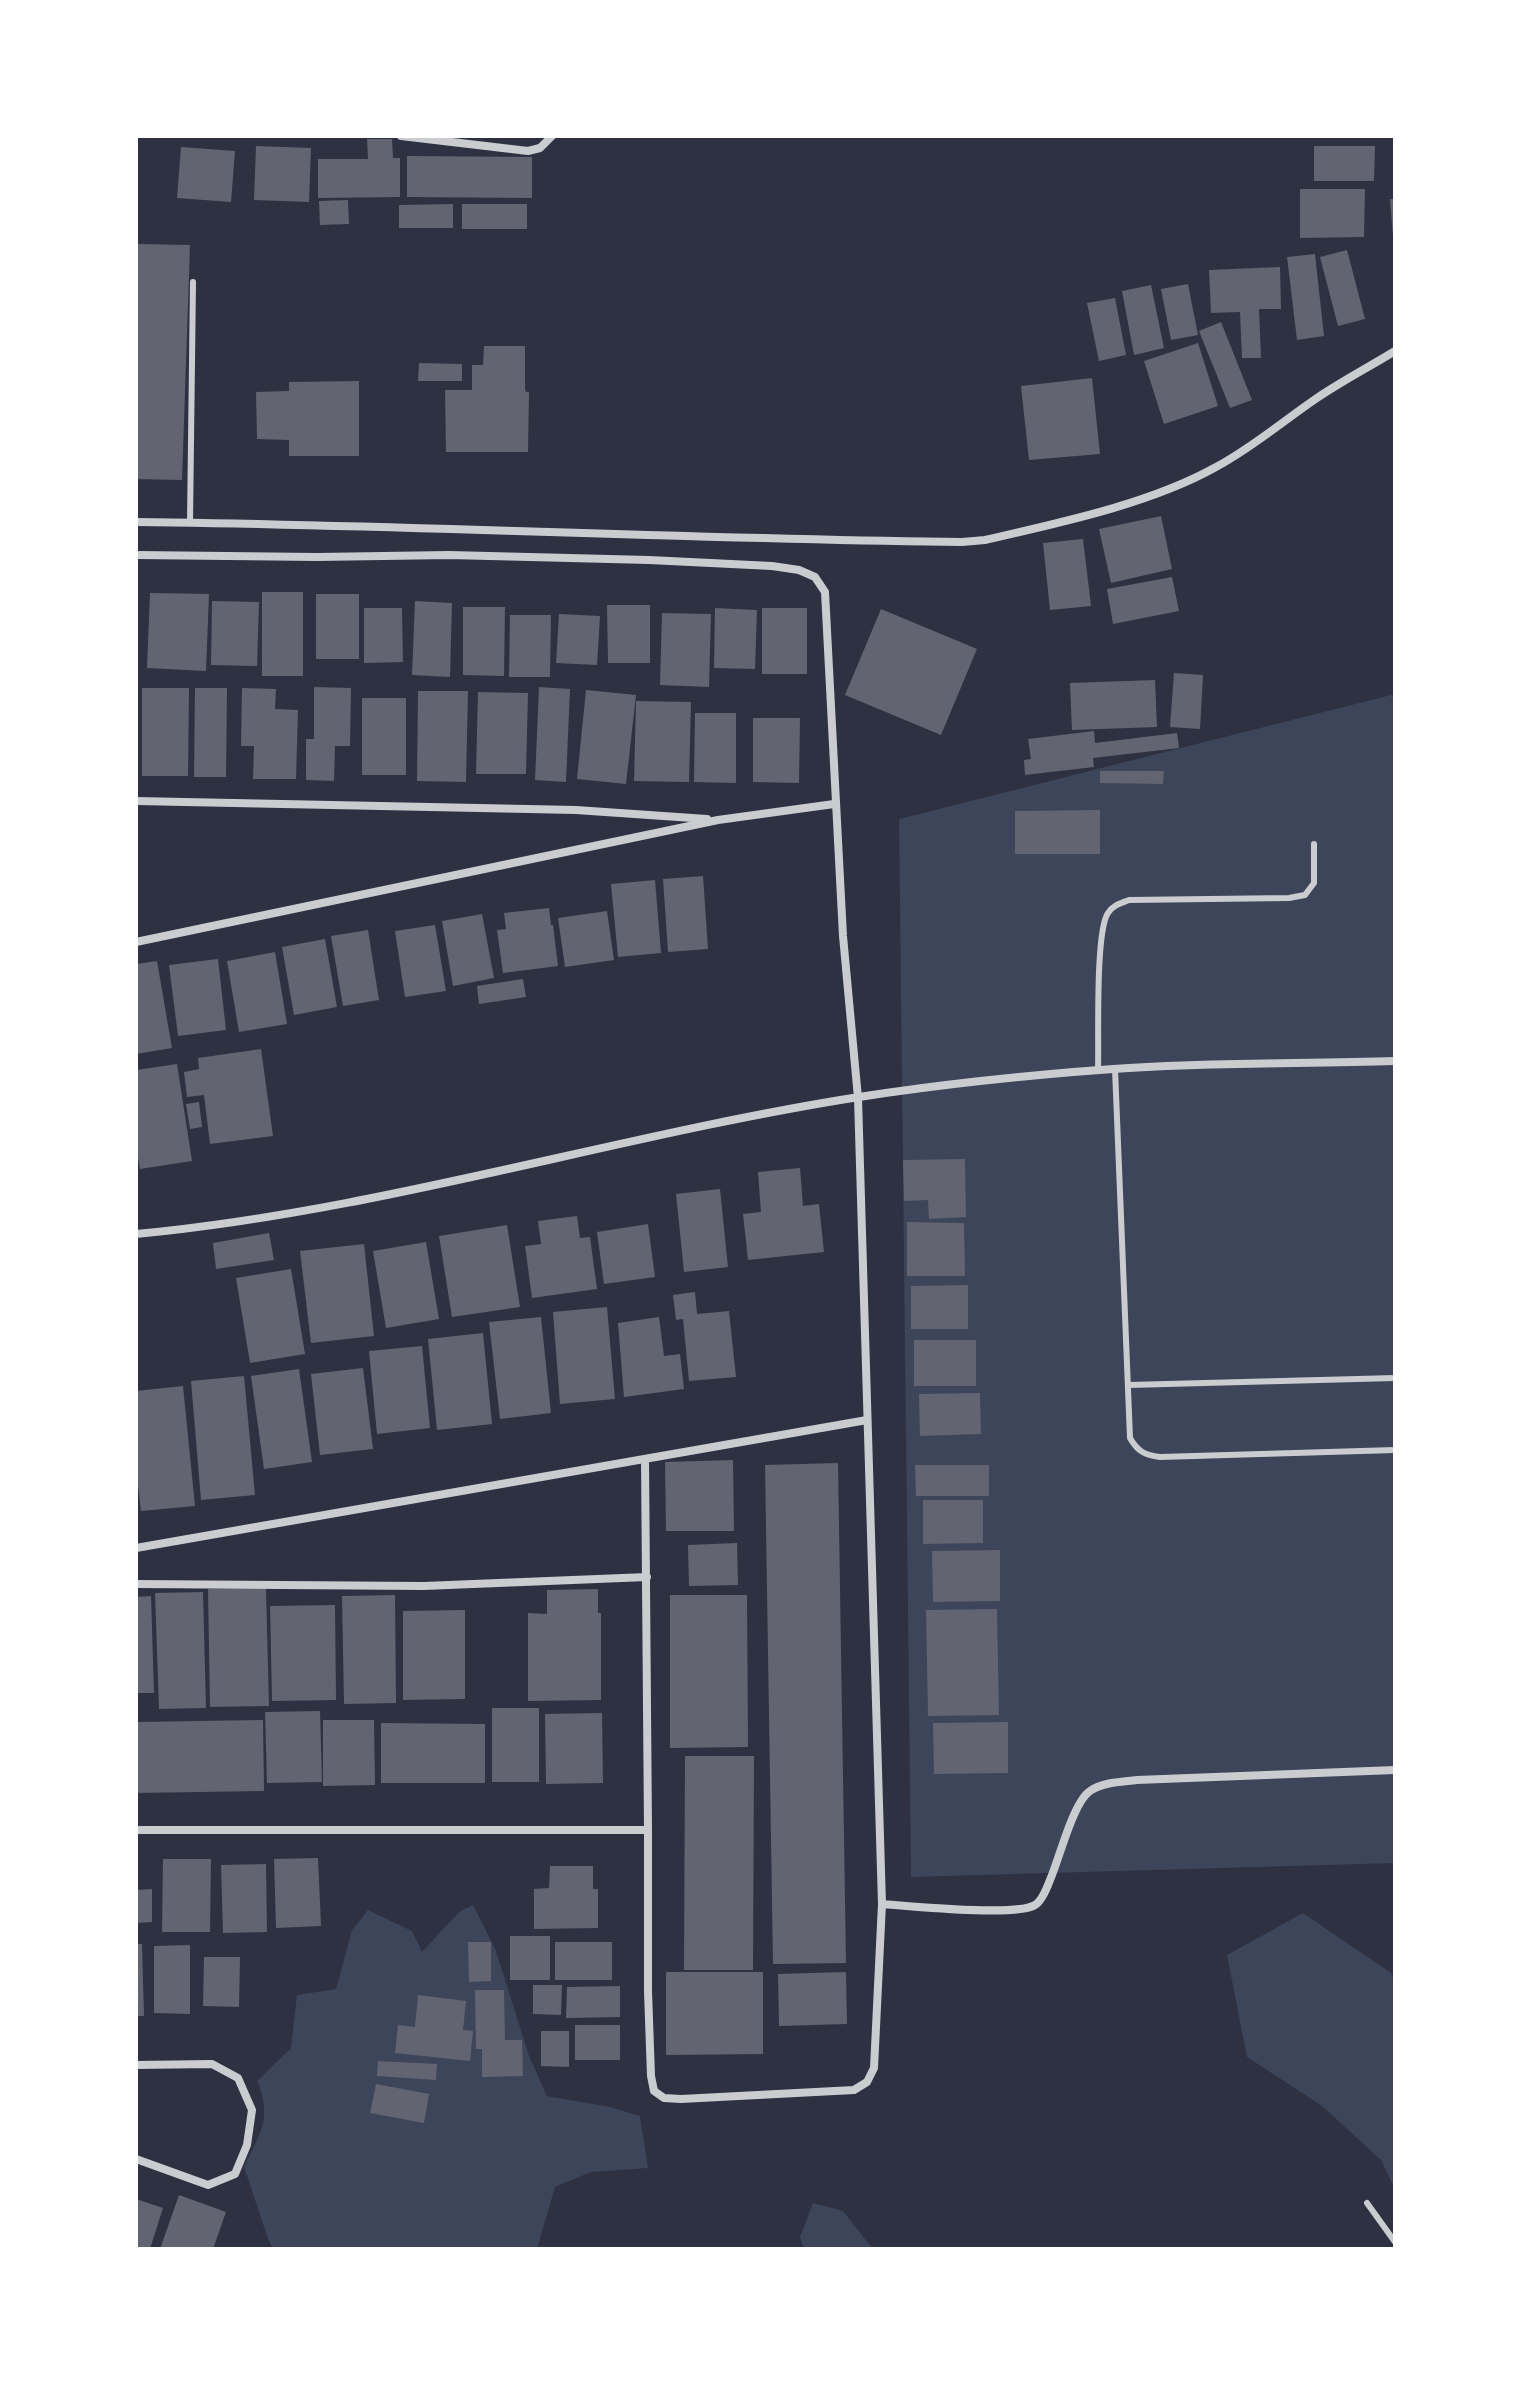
<!DOCTYPE html>
<html>
<head>
<meta charset="utf-8">
<style>
  body { margin:0 }
  #map { position:relative; width:1531px; height:2385px; overflow:hidden; background:#2d3142; font-family:"Varela Round",sans-serif }
  canvas { display:block }
  .frame { position:absolute; inset:0; border:138px solid #fff; pointer-events:none }
</style>
</head>
<body>
<div id="map">
<canvas width="1531" height="2385"></canvas>
<div class="frame"></div>
</div>
<script>
const g = document.querySelector('canvas').getContext('2d');
g.lineJoin = 'round';
function fill(path, color) { g.fillStyle = color; g.fill(path, 'evenodd'); }
function strokePath(path, color, width, dash) { g.strokeStyle = color; g.lineWidth = width; g.lineCap = dash ? 'butt' : 'round'; g.setLineDash(dash || []); g.stroke(path); }
const green = new Path2D(`
  M1395,694v1169l-484,14 -12,-1058z
  M473,1905l23,46 33,105 18,40 63,11 30,9 8,52 -57,4 -36,15 -18,62h-264l-5,-10 -24,-72c16,-35 29,-48 13,-86l34,-33 6,-53 39,-6 16,-59 16,-20 44,21 10,21 37,-40z
  M1303,1913l88,60 4,11v206l-14,-30 -59,-54 -75,-49 -20,-102z
  M813,2203l30,8 30,38h-69l-4,-12z`);
const building = new Path2D(`
  M367,139h25l1,19h7v39l-82,1v-39h50z
  M256,146l55,2 -2,54 -55,-2z
  M1314,146h61l-1,35h-60z
  M181,147l54,4 -4,51 -54,-4z
  M407,156l125,1v41l-125,-1z
  M1300,189h65l-1,48 -64,1z
  M1390,199h5v38h-2z
  M348,200l1,24 -29,1 -1,-24z
  M453,204v24h-54v-23z
  M462,204h65v25h-65z
  M136,244l54,1 -8,235 -46,-1z
  M1347,250l18,69 -27,7 -18,-69z
  M1315,254l9,82 -27,4 -10,-83z
  M1280,267l1,42h-22l2,49h-19l-2,-46 -29,1 -2,-43z
  M1188,284l10,51 -27,5 -10,-51z
  M1151,285l13,63 -30,7 -12,-64z
  M1115,298l11,57 -27,6 -12,-58z
  M1221,322l31,78 -22,8 -31,-77z
  M1198,343l20,63 -54,18 -20,-63z
  M484,346h41v44l1,2h3l-1,60h-82l-1,-62h27v-25h11z
  M419,363l43,1v17h-44z
  M1092,378l8,76 -71,6 -8,-74z
  M359,381v75h-70v-16l-32,-1 -1,-47 33,-1v-9z
  M1161,516l11,53 -61,14 -12,-54z
  M1083,539l8,67 -41,4 -7,-67z
  M1172,577l7,34 -66,13 -6,-35z
  M262,592h41v84h-41z
  M150,593l59,1 -3,77 -59,-3z
  M316,594h43v65h-43z
  M212,601l47,1 -2,64 -46,-1z
  M415,601l37,2 -2,74 -38,-2z
  M607,605h43v58h-42z
  M463,607h42l-1,69 -41,-1z
  M364,608h38l1,54 -39,1z
  M715,608l42,2 -2,59 -41,-1z
  M762,608h45v66h-45z
  M881,609l96,40 -36,86 -96,-40z
  M662,613l49,1 -2,73 -49,-2z
  M559,614l41,2 -3,49 -41,-2z
  M510,615h41l-1,62h-41z
  M1174,673l29,2 -3,54 -30,-2z
  M1155,680l2,47 -85,3 -2,-47z
  M314,687l37,1 -1,58h-15l-1,35 -28,-1v-41h8z
  M539,687l31,2 -4,93 -31,-2z
  M142,688h47l-1,88h-46z
  M195,688h32l-1,89h-32z
  M242,688l34,1 -1,20 23,1 -2,69h-43l1,-33h-13z
  M586,690l50,5 -10,89 -49,-5z
  M418,691h50l-2,91 -49,-1z
  M478,692l50,1 -2,81h-50z
  M362,698h44v77h-44z
  M636,701l55,1 -2,80 -55,-1z
  M695,713h41v70l-42,-1z
  M753,718h47l-1,65 -46,-1z
  M1094,731l1,12 82,-10 2,15 -86,10 1,9 -69,8 -1,-15 7,-1 -3,-20z
  M1100,771h64l-1,13 -63,-1z
  M1100,810v44h-85v-43z
  M703,876l5,73 -40,3 -5,-73z
  M655,880l6,73 -43,4 -7,-73z
  M549,908l2,17h2l5,41 -55,7 -6,-43 9,-1 -2,-16z
  M607,911l7,49 -49,7 -7,-49z
  M482,914l12,64 -41,8 -11,-65z
  M435,925l11,66 -41,6 -10,-66z
  M368,930l11,70 -36,6 -12,-70z
  M325,939l12,68 -43,8 -12,-68z
  M275,952l12,72 -48,8 -12,-71z
  M218,959l8,71 -48,6 -9,-71z
  M157,961l15,87 -36,6v-90z
  M523,979l3,18 -47,7 -2,-18z
  M261,1049l12,87 -63,8 -6,-49 -17,2 -3,-25 15,-3 -1,-11z
  M177,1064l15,97 -52,8 -4,-23v-76z
  M199,1102l3,25 -12,2 -4,-25z
  M965,1159l1,58 -37,2 -1,-19 -24,1 -1,-41z
  M800,1168l3,38 16,-2 5,48 -76,8 -5,-46 18,-2 -3,-40z
  M720,1189l8,78 -44,5 -8,-78z
  M577,1216l3,22 10,-1 7,52 -65,9 -7,-52 16,-2 -3,-23z
  M907,1222l57,1 1,53h-58z
  M648,1224l7,53 -51,7 -7,-52z
  M507,1225l13,82 -68,10 -13,-81z
  M269,1233l5,27 -58,9 -3,-26z
  M426,1242l13,77 -53,9 -13,-77z
  M364,1244l10,92 -63,7 -11,-92z
  M291,1269l14,85 -55,9 -14,-85z
  M968,1285v44h-57v-43z
  M695,1292l2,22 32,-3 7,66 -47,4 -6,-62 -7,1 -3,-25z
  M607,1307l8,92 -55,5 -7,-92z
  M541,1317l10,96 -51,6 -11,-97z
  M659,1317l5,39 16,-2 4,35 -60,8 -6,-74z
  M483,1333l9,91 -55,6 -9,-91z
  M914,1340h62v46h-62z
  M422,1346l8,82 -53,6 -8,-83z
  M363,1368l10,81 -53,6 -9,-81z
  M299,1369l13,93 -48,7 -13,-93z
  M244,1376l11,119 -54,5 -10,-119z
  M183,1386l12,120 -54,5 -5,-43v-77z
  M980,1393l1,41 -61,2 -1,-42z
  M733,1460l1,71h-68l-1,-69z
  M838,1463l8,500 -73,1 -8,-499z
  M915,1465h74v31h-73z
  M923,1500h60v43l-60,1z
  M737,1543l1,42 -49,1 -1,-41z
  M1000,1550v51l-67,1 -1,-51z
  M266,1588l3,118 -59,1 -2,-118z
  M598,1589v24h3v87l-73,1v-88l19,1v-24z
  M203,1592l3,116 -47,1 -4,-116z
  M395,1595l1,108 -52,1 -2,-108z
  M670,1595h77l1,152 -78,1z
  M151,1596l3,97h-18v-96z
  M335,1605l1,95 -64,1 -2,-95z
  M997,1609l2,106 -71,1 -2,-106z
  M465,1610v89l-62,1v-89z
  M492,1708h47v74h-47z
  M320,1711l2,71 -55,1 -2,-71z
  M602,1713l1,70 -57,1 -1,-70z
  M263,1720l1,71 -128,2v-71z
  M323,1720h51l1,65 -52,1z
  M1008,1722v51l-74,1 -1,-51z
  M381,1723l104,1v59h-104z
  M685,1756h69l-1,214h-69z
  M318,1858l3,68 -45,2 -2,-69z
  M163,1859h48l-1,73h-48z
  M266,1864l1,68 -44,1 -2,-68z
  M550,1866h43v23h5v39l-64,1v-40l15,-1z
  M152,1889v33l-16,1v-33z
  M510,1936h40v44h-40z
  M468,1942h23v39l-22,1z
  M555,1942h57v38h-57z
  M136,1944h6l2,72h-8z
  M190,1945v69l-36,-1v-67z
  M204,1957h36l-1,50 -36,-1z
  M666,1972h97v82l-97,1z
  M846,1972l1,52 -68,2 -1,-52z
  M533,1985h29l-1,30 -28,-1z
  M620,1986v31l-54,1 1,-31z
  M475,1990h29l1,50h17l1,36 -41,1v-28h-6z
  M418,1995l48,6 -3,29 10,1 -3,30 -75,-8 3,-28 17,2z
  M575,2025h45v35h-45z
  M541,2031h28v36l-28,-1z
  M378,2061l59,3 -1,16 -59,-4z
  M376,2084l53,10 -5,29 -54,-10z
  M179,2195l47,17 -13,37h-53z
  M136,2199l27,9 -13,41h-14z`);
const service = new Path2D(`
  M190,522l3,-240
  M1115,1069l15,369c8,14 15,17 30,19l235,-7
  M1098,1070c1,-28 -3,-138 10,-157 5,-8 13,-10 21,-13l160,-2 16,-3 9,-12v-39
  M1129,1385l266,-7
  M1367,2203l28,39`);
const minor = new Path2D(`
  M401,136l127,15 12,-3 12,-12
  M136,522c275,3 551,17 826,20l23,-2c73,-17 165,-36 231,-73 36,-19 67,-46 101,-69 25,-17 52,-31 78,-47
  M136,555l181,2 132,-2 200,5 123,6 27,4 16,7 10,15 18,344 15,162 24,806 -8,164 -7,14 -13,8 -173,9 -17,-1 -10,-7 -3,-15 -3,-85v-161h-512
  M136,801l440,9 131,9
  M136,942l582,-122 116,-16
  M136,1234c245,-23 481,-99 723,-137 84,-13 170,-22 254,-28 94,-7 188,-5 282,-8
  M645,1459l3,371
  M136,1548l731,-128
  M136,1584l288,2 223,-9
  M882,1904c28,2 134,13 153,1 7,-4 12,-17 15,-25 9,-20 23,-78 40,-89 13,-9 31,-9 47,-11l258,-10
  M136,2065l76,-1 26,14 14,32 -5,35 -12,29 -27,11 -72,-26`);
fill(green, '#3c4559');
fill(building, '#626471');
strokePath(service, '#caccd0', 6);
strokePath(minor, '#caccd0', 8);
</script>
</body>
</html>
